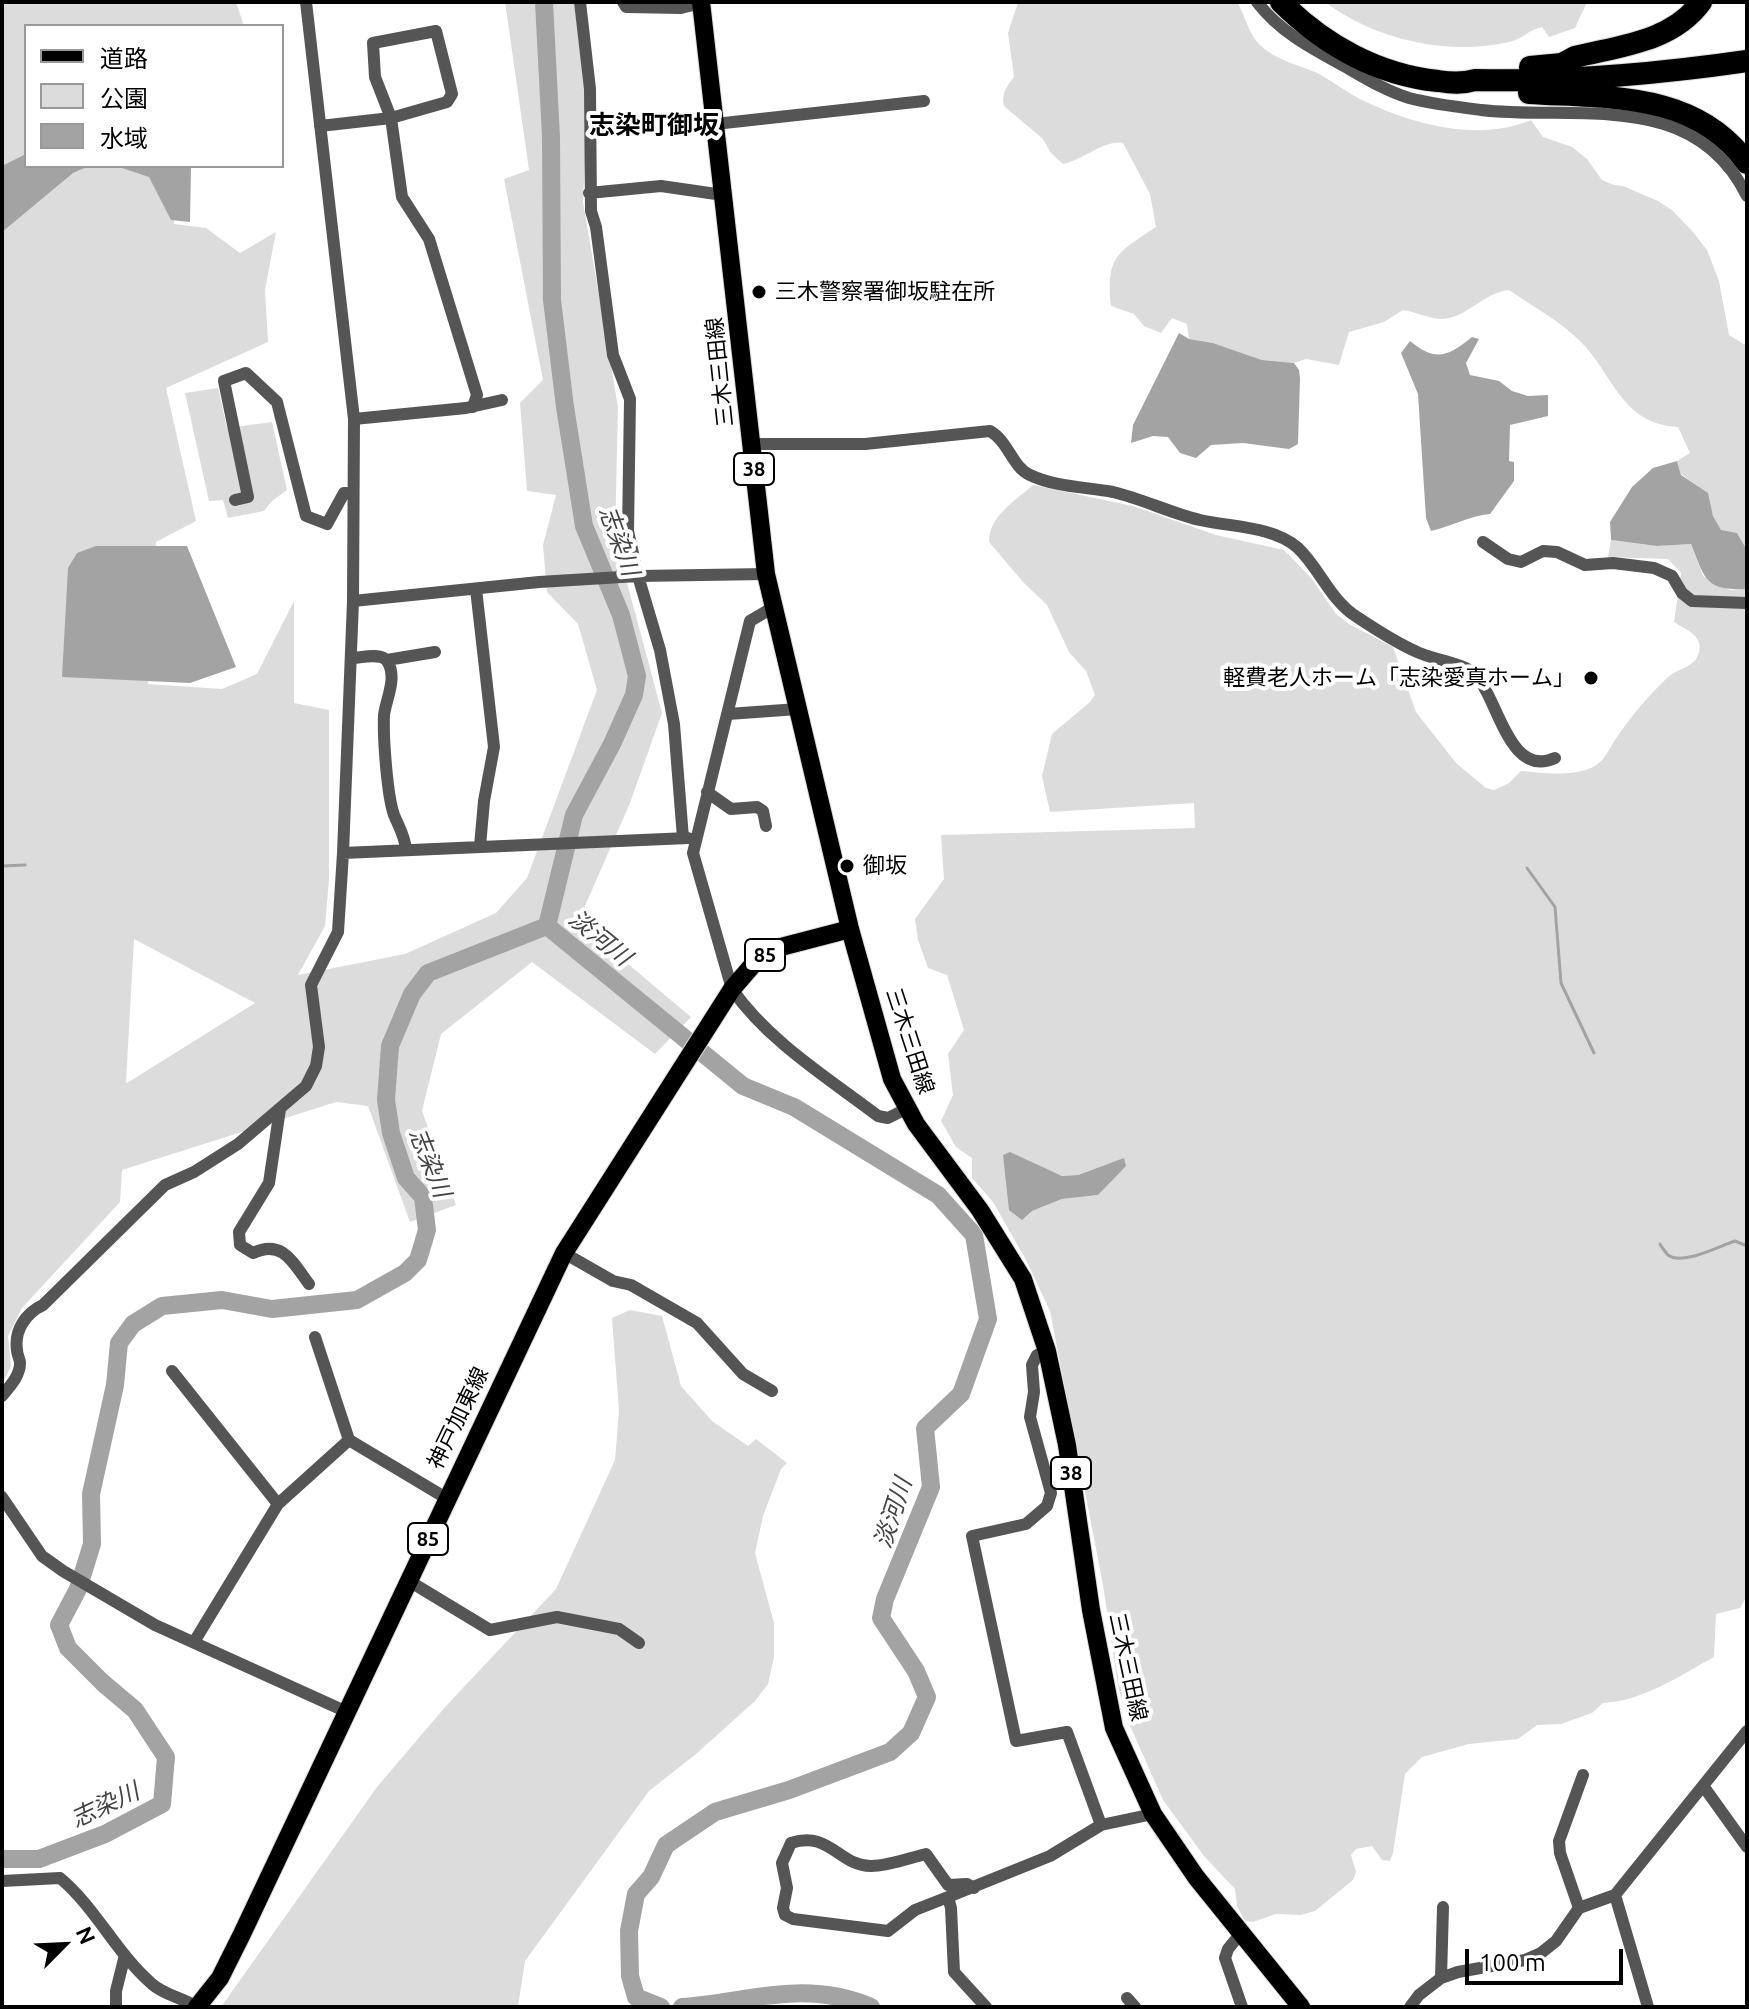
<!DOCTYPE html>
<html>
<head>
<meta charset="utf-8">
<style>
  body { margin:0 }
  #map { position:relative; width:1749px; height:2009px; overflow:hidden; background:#fff; font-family:Ubuntu,"Noto Sans JP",sans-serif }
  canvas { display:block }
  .frame { position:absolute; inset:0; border:4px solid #000; pointer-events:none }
  .legend { position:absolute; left:24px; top:24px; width:260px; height:144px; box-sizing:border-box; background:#fff; border:2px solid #999; margin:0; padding:10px 14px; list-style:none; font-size:24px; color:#000 }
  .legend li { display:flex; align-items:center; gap:16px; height:40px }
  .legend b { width:40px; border:2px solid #999 }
  .north { position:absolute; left:24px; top:1905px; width:80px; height:80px; -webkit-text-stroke:6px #fff; paint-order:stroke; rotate:66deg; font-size:22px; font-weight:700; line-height:32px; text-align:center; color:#000 }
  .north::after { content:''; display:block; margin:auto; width:28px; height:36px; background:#000; clip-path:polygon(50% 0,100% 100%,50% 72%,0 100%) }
  .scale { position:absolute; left:1465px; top:1949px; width:158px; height:36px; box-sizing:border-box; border:4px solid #000; border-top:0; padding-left:10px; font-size:24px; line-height:28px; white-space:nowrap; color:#000; -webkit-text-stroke:6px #fff; paint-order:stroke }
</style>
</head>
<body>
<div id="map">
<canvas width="1749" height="2009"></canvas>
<div class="frame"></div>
<ul class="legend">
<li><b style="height:10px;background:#000"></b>道路</li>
<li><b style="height:22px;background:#dcdcdc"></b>公園</li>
<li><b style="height:22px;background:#a3a3a3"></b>水域</li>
</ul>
<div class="north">N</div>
<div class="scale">100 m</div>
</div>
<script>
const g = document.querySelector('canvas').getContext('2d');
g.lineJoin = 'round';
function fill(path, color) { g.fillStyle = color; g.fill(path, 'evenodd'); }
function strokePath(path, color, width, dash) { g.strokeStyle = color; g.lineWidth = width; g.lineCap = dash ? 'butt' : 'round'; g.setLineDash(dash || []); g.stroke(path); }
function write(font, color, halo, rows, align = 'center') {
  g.font = font + ' Ubuntu,"Noto Sans JP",sans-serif'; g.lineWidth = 8; g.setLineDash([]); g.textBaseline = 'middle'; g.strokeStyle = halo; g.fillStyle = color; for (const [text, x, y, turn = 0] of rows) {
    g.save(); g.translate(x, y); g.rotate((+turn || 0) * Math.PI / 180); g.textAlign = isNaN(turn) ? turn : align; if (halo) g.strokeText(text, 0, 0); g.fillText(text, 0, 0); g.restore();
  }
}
const green = new Path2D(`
  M2,2h234l8,24h-218v140h151l-3,58 32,4 34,25 36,-21 -11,58 3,52 -102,46 30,133 -40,21 -8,142 74,5 35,-15 37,-73v102l35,7v170l-4,46 -27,49 107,-21 91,-41 31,-35 70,-188 -19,-66 -31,-32 -4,-47 13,-50 -29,-4 -7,-88 23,-23 -39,-201 25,-9 -24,-168h69l13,110 -4,90 35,205 -3,131 47,175 -32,90 -52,119 113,95 -36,37 -123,-92 -91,72 -19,77 34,94 -46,17 -42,-116 -32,-4 -214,68 -2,32 -98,106 -14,28 3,30 -9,19zM134,939l121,64 -128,80 -1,-1z
  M1018,2h219c8,13 12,33 23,43 16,15 36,19 55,27 15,7 28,18 43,26 49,25 119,45 173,22l12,17 29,10 15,12 15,21 12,5 9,1 35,15 15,10 20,21 14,18 12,31 10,54 18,11v204l-10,-17 -16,-2 -8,-15 -6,-23 -26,-19 -4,-13 13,-8 -12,-26c-57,-3 -64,-52 -98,-86 -20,-20 -48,-35 -71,-51 -25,2 -44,30 -69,29 -11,-1 -25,-7 -37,-9l-19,12 -35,10 -10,33 -33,-6 -12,4 -32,-3 -49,-17 -24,-4 -2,-15 -15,-6 -11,15 -17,-7 -10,-12 -23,-8c-5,-50 6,-53 45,-79l-6,-33 -27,-51c-17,-4 -40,17 -60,21l-12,-11 -8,-14 -39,-33c-3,-12 2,-19 10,-29l-6,-44z
  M1325,2h262l-12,26 -26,9 -7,-10c-14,3 -21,13 -33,15 -62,14 -133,-2 -184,-40z
  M218,388l9,40 45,-6 15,68 -15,11 -8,10 -36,7 -5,-18 -14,1 -24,-108z
  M1033,485l100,21 83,29 68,15 28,29 24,35 13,10 44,23 23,65 40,51 30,25 8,2 15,-7 12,-12c23,2 50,6 72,-4 13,-6 18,-23 26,-33 14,-20 31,-40 48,-56 10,-10 29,-10 32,-26 4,-17 -13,-22 -25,-30l7,-49 -13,-14 -60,-2 3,-17 46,6 34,-2 12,32 27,14 17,-1v1007l-7,12 -24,6 -2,43c-35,19 -71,44 -111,46l-11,10 -31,11 -24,1 -19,14 -49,5 -47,13 -17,17 -12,79 -3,8 -8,-1 -10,-14 -16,3 -5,6 5,17 -3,8 -38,31 -14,4 -25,-1 -23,8 -8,-1 -8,-15 -2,-17 -31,-33 -41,-56 -36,-81 -9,-33 -15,-101 -53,-274 -24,-51 -33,-58 -21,-24v-20l-16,-11 -15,-26 12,-26 -5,-41 16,-24 -17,-55 -19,-7 -10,-28 -3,-21 29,-40 -3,-44 254,-7 -1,-25 -144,9 -8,-36 10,-42 38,-32 5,-7 -9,-24 -17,-19 -22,-47 -24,-23 -34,-40c0,-26 26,-41 44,-57zM1123,1159l-25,36 -36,4 -30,12 -9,-51 39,16 15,-1z
  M630,1310l32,6 19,70 31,35 36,25 8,-7 31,24 -6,6 -18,47 -8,37 19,70v34l-6,27 -13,17 -59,53 -47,37 -124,170 -7,46h-297l156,-220 69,-81 110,-117 59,-129 4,-49 -7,-93z`);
const water = new Path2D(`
  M26,154v12h63l-16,7 -71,59v-66z
  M116,166h75l-1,56 -19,-2 -22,-43z
  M1179,333l10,6 24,4 49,17 32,3 5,7 1,8 -2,66 -9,5 -46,-6 -32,2 -15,13 -16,-5 -12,-16 -15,-1 -22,7 2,-18z
  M1472,337l7,2 -13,24 4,12 29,6 13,10 16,5 20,-1v21l-38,9 -1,36 5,1v19l-24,33c-21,2 -38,12 -59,17l-5,-13 -8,-124 -17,-41 9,-12c26,21 37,16 62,-4z
  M1677,461l4,14 27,18 5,23 8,14 16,3 10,17v39c-42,2 -42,-10 -56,-45l-34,2 -46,-6 -1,-18 22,-35 21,-19z
  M96,546h91l49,121 -46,16 -128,-6 6,-109 9,-15z
  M1010,1152l52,24 16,-1 46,-17 2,8 -28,29 -36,4 -30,12 -10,9 -13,-10 -6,-55z`);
const stream = new Path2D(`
  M2,866l23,-1
  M1527,868l28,39 6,76 33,70
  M1660,1244c0,1 7,10 8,11 14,11 51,-9 67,-14l12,5`);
const river = new Path2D(`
  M544,2l7,135 1,163 13,107 19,119 37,89 16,61 -3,19 -22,49 -38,71 -27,111
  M547,926l196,160 51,21 144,88 36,40 14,84 -27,75 -36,34 6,59 -46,112 -4,19 35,53 11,26 -16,36 -21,19 -101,38 -74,22 -49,33 -15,32 -15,17 -7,37 1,45 6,21 25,10
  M2,1859h37l66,-25 57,-30 4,-47 -31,-47 -32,-27 -35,-35 -9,-23 19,-36 14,-45 -1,-50 24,-109 4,-42 14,-19 29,-18 60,-6 50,9 85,-9 48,-27 13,-13 9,-30 -4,-33 -17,-19 -15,-45 -5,-33 4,-54 22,-52 16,-21 119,-47
  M682,2007c67,-5 123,-28 189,0`);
const street = new Path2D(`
  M580,2l10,87 1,122 5,16 17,128 17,44 -2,132 10,45 22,74 14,74 9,114
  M623,2l3,5 55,1 20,-5
  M1257,2c23,30 54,46 87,64 21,12 42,25 65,32 23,6 48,9 72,12 96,11 213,-22 266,86
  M715,124l209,-23
  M320,126l71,-8 56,-16 5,-8 -16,-63 -63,12 2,34 16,41 11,79 27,42 48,156 -4,12
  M589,193l72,-7 62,9
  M354,419l112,-11 36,-8
  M751,444h114l125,-13c19,11 22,36 40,44 25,12 56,12 83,17 30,7 57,21 87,28 30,7 74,6 98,28 22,21 32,52 59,69 18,12 38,25 58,34 17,9 48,11 61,24 22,24 33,104 79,83
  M235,500l13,-3 -24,-116 22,-8 31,29 29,114 21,8 17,-31h9
  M1483,542l25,17 13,3 22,-11 14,1 28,13 28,-2 41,5 18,8 10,17 10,8 55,2
  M476,589l18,158 -10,54 -4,45
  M353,601l186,-19 99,-6 128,-2
  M772,608l-22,13 -57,232 39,136c36,52 96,89 146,127l10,2 18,-9
  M351,658c9,0 30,-6 36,3 11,16 -1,38 -3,54 -1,22 3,80 10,100 5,12 11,21 12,35
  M387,660l48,-8
  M728,714l70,-5
  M707,792l24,17 26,-2 6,4 3,15
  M343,853l345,-15
  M280,1109l-11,74 -30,49 1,13 13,8c30,-14 40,10 56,31
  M564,1253l49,28 18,4 66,38 46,51 29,17
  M315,1337l34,103
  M1047,1351l-10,4 -5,10 2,27 -4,25 21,76 -4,13 -21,18 -54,12 44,205 51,-9 34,93
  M172,1371l106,133
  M2,1396c8,-10 18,-20 18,-33 0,-4 -3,-8 -3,-13 -3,-20 9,-37 26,-45l122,-120 29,-13 44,-28 68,-58 10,-20 3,-19 -8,-62 27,-53 5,-79 10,-252 1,-182 -48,-417
  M2,1497l40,59 21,15 92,54 192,87
  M409,1581l81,49 67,-13 62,12 20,14
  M194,1642l84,-138 71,-64 97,58
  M1704,1787l43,60
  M2,1881l58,-3c36,30 56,75 92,106 12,11 31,14 45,23
  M1615,1895l33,112
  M948,1897l-33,13 -27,21 -95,-12 -8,-4 -2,-7 4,-20 -5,-25 9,-20c38,-13 48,23 80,23 18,0 38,-8 55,-12l22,31 19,-1 7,4
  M1579,1908l-19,-55 -1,-12 24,-66
  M1241,1933l-13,16 -3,9 17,49
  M1441,1978l2,-71
  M1127,1998l8,9
  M116,2007v-16l9,-36
  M986,2007l-32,-35 -3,-64 -3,-11 102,-41 51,-31 52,-11
  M1410,2007l9,-12 22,-17 17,-6 67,-12 16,-7 15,-12 23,-33 36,-13 132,-164`);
const primary = new Path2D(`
  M701,2l65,572 84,355 42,150 24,45 64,86 43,69 24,72 20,94 24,165 23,118 39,86 43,63 105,130
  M197,2007l23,-29 22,-44 322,-681 168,-264 25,-29 20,-12 73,-19`);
const highway = new Path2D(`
  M1281,2c43,43 97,73 157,79 13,2 24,3 37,-1 91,2 182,-6 272,-19
  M1530,67l32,-3 13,-7c44,-11 97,-15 126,-55
  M1529,93c79,5 166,-2 218,70`);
const markers = [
  [759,292,8,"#000"],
  [1591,678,8,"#000"],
  [847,866,8,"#000"]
];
const shields = [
  [754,469,40],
  [765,955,40],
  [1071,1473,40],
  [428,1539,40]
];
const shieldNames = [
  ["38",754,469],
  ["85",765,955],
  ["38",1071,1473],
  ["85",428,1539]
];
const poiNames = [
  ["三木警察署御坂駐在所",775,292],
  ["軽費老人ホーム「志染愛真ホーム」",1575,678,"right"],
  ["御坂",863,866]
];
const streetNames = [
  ["三木三田線",720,372,-96],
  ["三木三田線",910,1041,72],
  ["神戸加東線",458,1418,-64],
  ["三木三田線",1128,1667,78]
];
const waterNames = [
  ["志染川",619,541,70],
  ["淡河川",600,938,39],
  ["志染川",430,1163,68],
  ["淡河川",893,1513,-72],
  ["志染川",105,1805,-25]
];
const quarterNames = [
  ["志染町御坂",654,125]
];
fill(green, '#dcdcdc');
fill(water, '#a3a3a3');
strokePath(stream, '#a3a3a3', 3);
strokePath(river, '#a3a3a3', 18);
strokePath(primary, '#dbdbdb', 20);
strokePath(highway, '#dbdbdb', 24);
strokePath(street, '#555', 12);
strokePath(primary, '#000', 18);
strokePath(highway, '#000', 22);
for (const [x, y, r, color] of markers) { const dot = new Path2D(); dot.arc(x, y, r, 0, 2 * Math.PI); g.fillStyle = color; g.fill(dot); strokePath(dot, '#fff', 3); }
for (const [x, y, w] of shields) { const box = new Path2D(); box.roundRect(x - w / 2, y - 16, w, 32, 6); g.fillStyle = '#fff'; g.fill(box); strokePath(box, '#000', 2); }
write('bold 20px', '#000', null, shieldNames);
write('22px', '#000', '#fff', poiNames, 'left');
write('22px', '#000', '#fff', streetNames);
write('italic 24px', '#444', '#fff', waterNames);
write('bold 26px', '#000', '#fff', quarterNames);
</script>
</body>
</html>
